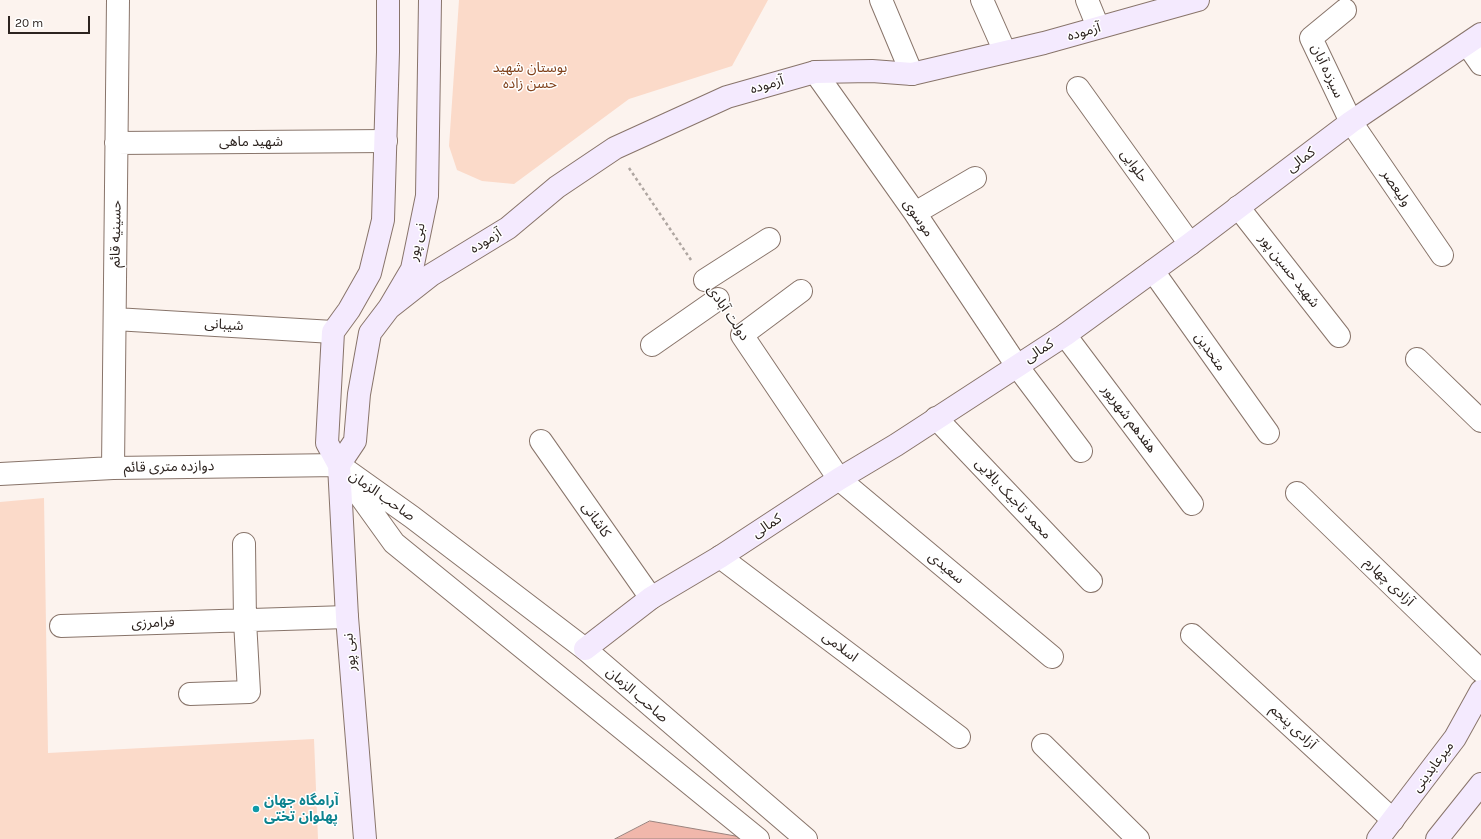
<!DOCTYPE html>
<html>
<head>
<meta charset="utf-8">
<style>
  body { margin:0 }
  #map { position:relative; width:1481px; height:839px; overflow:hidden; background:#fcf3ee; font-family:Karla,sans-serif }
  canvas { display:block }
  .scale { position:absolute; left:8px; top:16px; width:82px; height:18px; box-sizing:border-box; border:2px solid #2c231f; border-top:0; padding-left:5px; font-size:12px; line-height:14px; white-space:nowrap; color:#2c231f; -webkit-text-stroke:3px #fff; paint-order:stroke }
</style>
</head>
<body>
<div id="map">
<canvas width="1481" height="839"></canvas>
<div class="scale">20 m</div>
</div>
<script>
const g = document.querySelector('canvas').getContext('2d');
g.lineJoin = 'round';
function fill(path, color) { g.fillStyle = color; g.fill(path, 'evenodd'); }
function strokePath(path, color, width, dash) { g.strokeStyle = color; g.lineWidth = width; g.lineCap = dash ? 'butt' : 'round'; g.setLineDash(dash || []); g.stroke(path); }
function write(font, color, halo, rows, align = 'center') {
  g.font = font + ' Karla,"Noto Sans Arabic",sans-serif'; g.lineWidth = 3; g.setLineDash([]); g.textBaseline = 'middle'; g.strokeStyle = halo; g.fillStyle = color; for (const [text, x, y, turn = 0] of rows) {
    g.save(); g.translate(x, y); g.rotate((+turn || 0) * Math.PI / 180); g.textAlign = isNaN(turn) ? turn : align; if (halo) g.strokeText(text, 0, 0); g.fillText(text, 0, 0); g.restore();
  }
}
const green = new Path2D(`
  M459,0h309l-36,66 -103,33 -115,85 -32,-3 -25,-11 -8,-24z
  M44,498l4,255 266,-14 4,100h-318v-337z`);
const building = new Path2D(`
  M650,821l91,16 3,2h-129z`);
const path = new Path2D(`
  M629,168l62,92`);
const street = new Path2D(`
  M881,0l31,74
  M982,0l23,52
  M1087,0l11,27
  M1345,10l-34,28 40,84 91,133
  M1467,44l14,20
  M815,72l100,141 102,153 64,85
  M1078,88l112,156
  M116,143l270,-2
  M1238,207l101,129
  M915,213l60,-35
  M1153,271l115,162
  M705,280l64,-41
  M801,291l-59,44 97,144 213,178
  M115,319l218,13
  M1065,335l127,169
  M652,345l66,-46
  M1417,359l64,62
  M936,418l155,163
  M541,441l110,157
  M339,465l73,52 173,132 221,190
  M113,468l5,-468
  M0,474l113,-6 226,-3
  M348,479l46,64 364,296
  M1297,493l184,178
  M720,557l239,180
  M61,626l286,-9
  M1192,635l201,185
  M190,694l59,-2 -4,-71 -1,-77
  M1043,745l95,94`);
const secondary = new Path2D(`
  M389,308l42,-33 77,-47 49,-41 58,-39 112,-51 88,-25 57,-1 40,3 132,-31 154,-43
  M339,465l16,-24 4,-47 11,-61 19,-25 23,-39 15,-73 3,-196
  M585,649l66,-51 69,-41 119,-78 57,-34 169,-110 125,-91 161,-122 130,-88
  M365,839l-18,-222 -8,-152 -12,-22 6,-111 16,-22 21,-37 13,-53 5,-168v-52
  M1378,839l77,-101 26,-47
  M1437,839l44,-55`);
const markers = [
  [256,809,4,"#0f9aa8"]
];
const streetNames = [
  ["آزموده",1084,32,-16],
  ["سیزده آبان",1327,71,65],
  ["آزموده",767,85,-16],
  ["شهید ماهی",251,142],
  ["کمالی",1301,160,-37],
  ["حلوایی",1134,166,54],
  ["ولیعصر",1396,188,56],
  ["موسوی",918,218,56],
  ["حسینیه قائم",116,234,-89],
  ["آزموده",486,241,-32],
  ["نبی پور",417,242,-78],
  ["شهید حسین پور",1289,271,52],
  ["دولت آبادی",728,313,56],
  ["شیبانی",224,325,4],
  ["کمالی",1039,351,-33],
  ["متحدین",1210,352,55],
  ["هفدهم شهریور",1129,419,53],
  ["دوازده متری قائم",169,467,-1],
  ["صاحب الزمان",382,496,35],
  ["محمد تاجیک بالایی",1013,499,47],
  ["کاشانی",596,520,55],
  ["کمالی",767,526,-33],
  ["سعیدی",946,568,40],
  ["آزادی چهارم",1389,582,44],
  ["فرامرزی",153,623,-2],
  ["اسلامی",840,647,37],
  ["نبی پور",350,652,-95],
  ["صاحب الزمان",637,695,41],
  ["آزادی پنجم",1293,727,43],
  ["میرعابدینی",1433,767,-53]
];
const parkNames = [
  ["بوستان شهید",530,68],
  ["حسن زاده",530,84]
];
const cultureNames = [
  ["آرامگاه جهان",264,801],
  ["پهلوان تختی",264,817]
];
fill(green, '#fbdac9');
fill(building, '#f1b7ab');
strokePath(building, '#9a837e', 1);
strokePath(street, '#88746a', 24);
strokePath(secondary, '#88746a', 24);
strokePath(path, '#afa6a1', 2.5, [3, 3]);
strokePath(street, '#fff', 22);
strokePath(secondary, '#f4eafe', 22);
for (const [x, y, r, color] of markers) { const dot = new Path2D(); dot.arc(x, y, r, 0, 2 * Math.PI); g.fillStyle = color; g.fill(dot); strokePath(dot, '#fff', 1.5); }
write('14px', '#2c231f', '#fff', streetNames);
write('14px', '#80421c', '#fff', parkNames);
write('bold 14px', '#0d838f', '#fff', cultureNames, 'left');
</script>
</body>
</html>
